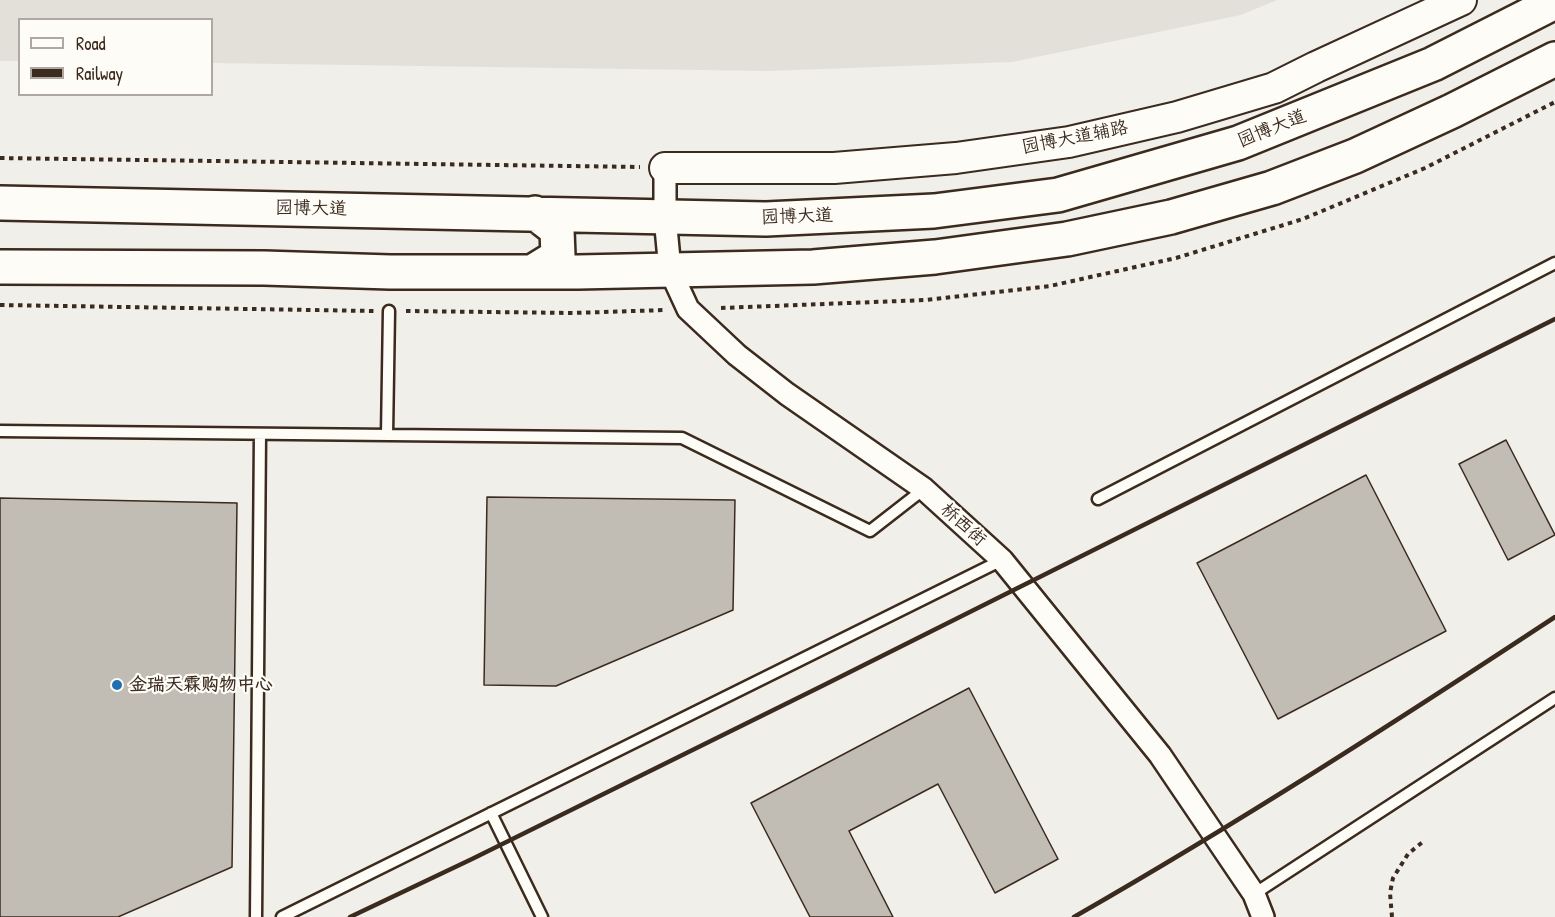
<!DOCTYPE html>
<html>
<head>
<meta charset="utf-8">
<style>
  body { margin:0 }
  #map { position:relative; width:1555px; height:917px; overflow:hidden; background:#f1efea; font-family:"Patrick Hand",sans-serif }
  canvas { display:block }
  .legend { position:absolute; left:18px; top:18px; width:195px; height:78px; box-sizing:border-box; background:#fdfcf7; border:2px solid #afa8a0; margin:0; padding:8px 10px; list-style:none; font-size:18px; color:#3b2a1e }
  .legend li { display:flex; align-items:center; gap:12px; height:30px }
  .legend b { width:30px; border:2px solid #afa8a0 }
</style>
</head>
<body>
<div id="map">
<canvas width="1555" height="917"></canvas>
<ul class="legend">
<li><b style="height:8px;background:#fdfcf7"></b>Road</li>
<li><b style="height:8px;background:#3b2a1e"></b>Railway</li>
</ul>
</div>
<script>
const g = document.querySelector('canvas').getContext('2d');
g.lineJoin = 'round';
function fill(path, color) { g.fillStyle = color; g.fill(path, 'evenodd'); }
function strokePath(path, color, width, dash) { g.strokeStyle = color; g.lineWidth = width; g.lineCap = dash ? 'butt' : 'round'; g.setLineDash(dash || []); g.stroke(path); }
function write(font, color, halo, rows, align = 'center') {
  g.font = font + ' "Patrick Hand","LXGW WenKai TC",sans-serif'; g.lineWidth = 4.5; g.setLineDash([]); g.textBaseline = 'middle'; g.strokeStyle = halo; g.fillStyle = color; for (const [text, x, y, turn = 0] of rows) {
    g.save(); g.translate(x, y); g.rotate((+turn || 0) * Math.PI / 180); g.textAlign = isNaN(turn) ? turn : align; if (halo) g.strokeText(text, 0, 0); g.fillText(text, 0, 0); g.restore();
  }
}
const built = new Path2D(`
  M0,0h1277l-36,15 -229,47 -244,9 -556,-8v-43h-192l-1,41h-19z`);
const building = new Path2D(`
  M1506,440l49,95 -47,25 -49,-96z
  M1366,475l80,156 -168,88 -81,-156z
  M487,497l248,3 -2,110 -177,76 -72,-1z
  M0,498l237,5 -5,364 -114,50h-118z
  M969,688l89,171 -63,34 -57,-109 -89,47 44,86h-83l-59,-114z`);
const path = new Path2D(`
  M0,158l640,9
  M0,305l374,6
  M721,308l205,-8 124,-14 126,-28 127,-39 122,-51 130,-66
  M406,311l167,2 92,-3
  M1392,917l-2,-24 3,-15 15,-24 17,-14`);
const lane = new Path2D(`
  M0,431l682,7 188,93 54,-42
  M387,435l2,-124
  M1098,499l457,-236
  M491,813l51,104
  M1254,894l301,-196
  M256,917l4,-483
  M282,917l720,-357`);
const street = new Path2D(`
  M665,168v49l5,53 18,39 49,46 50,39 137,95 78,71 158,195 94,139 9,23`);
const secondary = new Path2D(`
  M665,168h169l122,-10 113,-16 108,-25 97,-29 42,-21 145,-67`);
const primary = new Path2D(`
  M0,203l766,16 168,-8 124,-16 180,-52 195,-79 122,-62
  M0,267l264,1 126,4h188l235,-5 122,-10 132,-18 104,-22 101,-29 83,-32 97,-45 103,-52
  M532,272l26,-16 -1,-26 -22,-17`);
const rail = new Path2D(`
  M350,917l122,-58 350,-173 733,-367
  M1074,917c164,-94 323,-196 481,-300`);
const markers = [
  [117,685,6,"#1f6fb2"]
];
const streetNames = [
  ["园博大道",1272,129,-22],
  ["园博大道辅路",1075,138,-11],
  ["园博大道",311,209,1],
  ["园博大道",797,217,-2],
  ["桥西街",963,525,42]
];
const poiNames = [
  ["金瑞天霖购物中心",129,685]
];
fill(built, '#e3e0da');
fill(building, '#c1bcb4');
strokePath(building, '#3b2a1e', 1.5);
strokePath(lane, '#3b2a1e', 15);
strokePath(street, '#3b2a1e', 26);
strokePath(secondary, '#3b2a1e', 34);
strokePath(primary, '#3b2a1e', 38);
strokePath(path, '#3b2a1e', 4, [4.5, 4.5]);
strokePath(lane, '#fdfcf7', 10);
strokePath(street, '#fdfcf7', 21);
strokePath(secondary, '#fdfcf7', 30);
strokePath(primary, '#fdfcf7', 33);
strokePath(rail, '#3b2a1e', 4.5);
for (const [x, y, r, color] of markers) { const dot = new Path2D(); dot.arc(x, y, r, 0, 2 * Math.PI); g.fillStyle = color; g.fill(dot); strokePath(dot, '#fdfcf7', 2); }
write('18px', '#3b2a1e', '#fdfcf7', streetNames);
write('bold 18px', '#3b2a1e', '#fdfcf7', poiNames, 'left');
</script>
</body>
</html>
